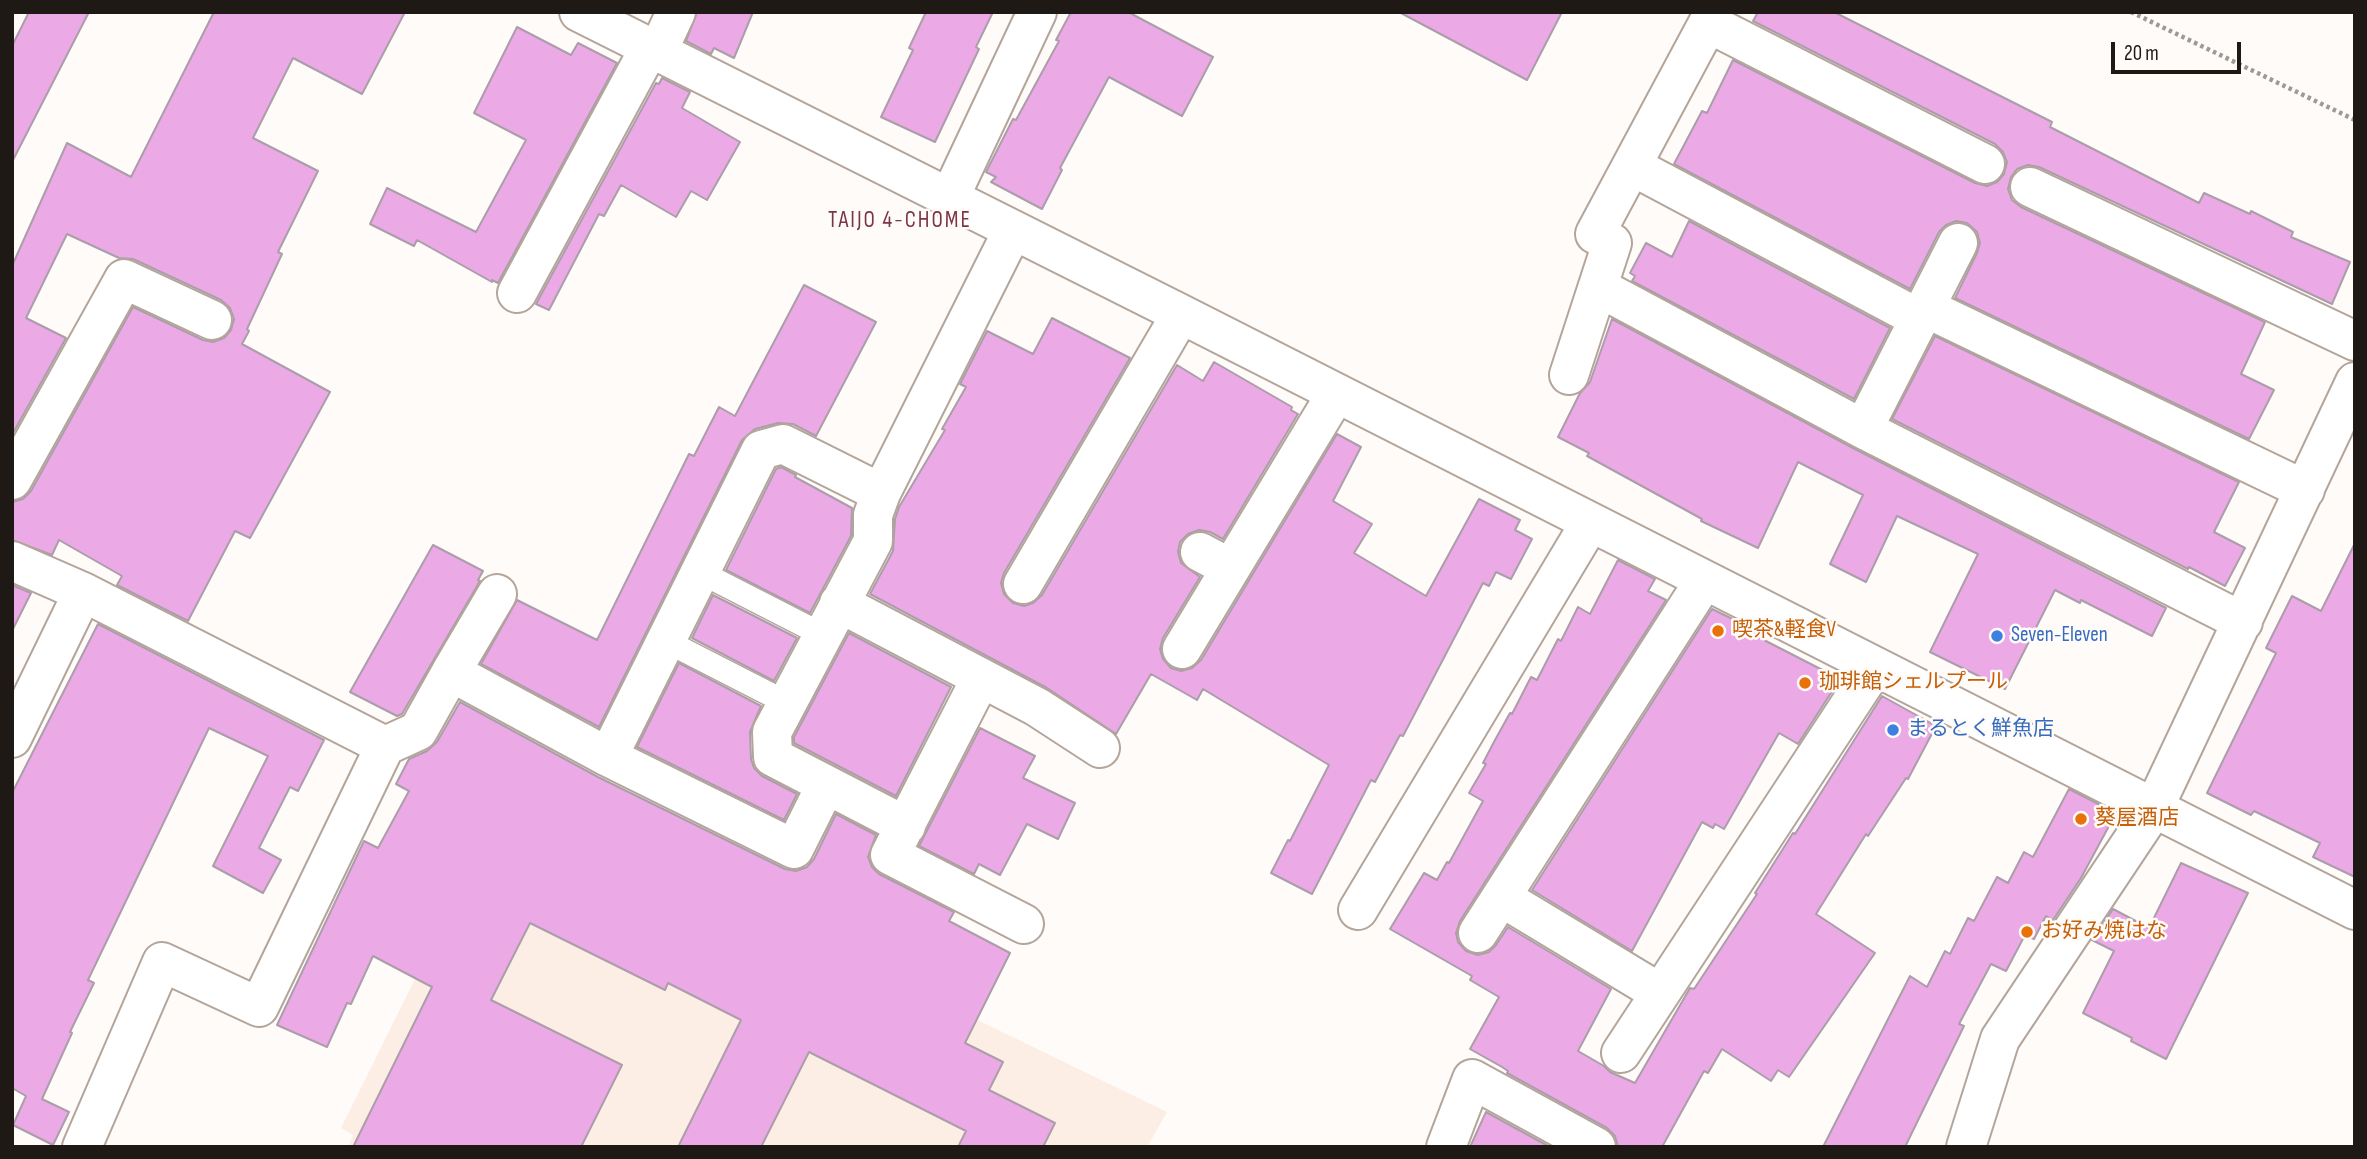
<!DOCTYPE html>
<html>
<head>
<meta charset="utf-8">
<style>
  body { margin:0 }
  #map { position:relative; width:2367px; height:1159px; overflow:hidden; background:#fefbf9; font-family:"Sofia Sans Condensed",sans-serif }
  canvas { display:block }
  .frame { position:absolute; inset:0; border:14px solid #1f1915; pointer-events:none }
  .scale { position:absolute; left:2111px; top:42px; width:130px; height:32px; box-sizing:border-box; border:4px solid #1f1915; border-top:0; padding-left:9px; font-size:21px; line-height:24px; white-space:nowrap; color:#1f1915; -webkit-text-stroke:5px #fefbf9; paint-order:stroke }
</style>
</head>
<body>
<div id="map">
<canvas width="2367" height="1159"></canvas>
<div class="frame"></div>
<div class="scale">20 m</div>
</div>
<script>
const g = document.querySelector('canvas').getContext('2d');
g.lineJoin = 'round';
function fill(path, color) { g.fillStyle = color; g.fill(path, 'evenodd'); }
function strokePath(path, color, width, dash) { g.strokeStyle = color; g.lineWidth = width; g.lineCap = dash ? 'butt' : 'round'; g.setLineDash(dash || []); g.stroke(path); }
function write(font, color, halo, rows, align = 'center') {
  g.font = font + ' "Sofia Sans Condensed","Noto Sans JP",sans-serif'; g.lineWidth = 5; g.setLineDash([]); g.textBaseline = 'middle'; g.strokeStyle = halo; g.fillStyle = color; for (const [text, x, y, turn = 0] of rows) {
    g.save(); g.translate(x, y); g.rotate((+turn || 0) * Math.PI / 180); g.textAlign = isNaN(turn) ? turn : align; if (halo) g.strokeText(text, 0, 0); g.fillText(text, 0, 0); g.restore();
  }
}
const built = new Path2D(`
  M508,792l659,320 -20,35h-799l5,-12 -12,-7z`);
const building = new Path2D(`
  M29,12h60l-77,150v-116z
  M214,12h191l-43,82 -69,-36 -40,80 65,33 -40,81 4,2 -35,75 2,2 -7,13 88,48 -80,146 -15,-7 -47,90 -71,-36 5,-9 -63,-36 -7,15 -40,-15v-38l11,-3 8,-8 102,-184 70,33 10,2 11,-4 7,-8 3,-11 -4,-11 -9,-8 -88,-41 -14,-1 -52,-24 -41,84 40,20 -54,97v-169l55,-123 64,34z
  M697,12h56l-19,46 -20,-10 -3,6 -25,-13z
  M926,12h67l-17,35 3,2 -44,93 -54,-25 32,-67 -4,-2z
  M1071,12h57l85,45 -31,59 -73,-39 -49,91 2,2 -20,39 -51,-27 5,-5 -10,-5 27,-53 3,1 43,-79 -3,-1z
  M1399,12h163l-35,68z
  M1758,12h76l218,110 -2,5 149,76 5,-10 46,21 1,-3 42,21 -2,5 59,25 -18,42 -293,-137 -11,-2 -11,4 -6,8 -3,12 4,11 9,7 244,115 -24,52 33,16 -25,49 -294,-141 22,-45 3,-10 -3,-11 -10,-9 -11,-2 -10,4 -7,7 -29,57 -236,-125 28,-53 5,2 26,-53 242,123 12,3 10,-4 7,-8 3,-12 -4,-10 -8,-8 -242,-123z
  M517,27l54,28 7,-12 39,20 -119,220 -6,-3v2l-75,-42 -3,6 -44,-22 17,-36 89,44 50,-92 -52,-27z
  M662,78l28,14 -8,16 58,34 -33,58 -16,-9 -15,26 -55,-32 -17,31 -5,-2 -50,96 -13,-6 120,-221 3,1z
  M1689,221l201,107 -36,71 -222,-118 3,-5 -5,-3 16,-30 26,14z
  M804,285l72,37 -60,114 -23,-12 -15,-1 -23,6 -13,11 -143,287 -118,-63 36,-64 80,40 92,-186 5,2 25,-49 16,9z
  M1052,318l78,40 -126,215 -3,10 3,11 9,9 11,3 9,-3 9,-8 135,-230 26,16 11,-19 78,45 -1,3 7,4 -75,125 -13,-7 -11,-2 -11,4 -8,8 -2,10 3,11 19,14 -37,61 -3,11 3,10 8,9 10,3 11,-3 9,-8 136,-226 24,13 -28,54 39,23 -18,29 72,43 53,-97 41,21 -5,10 17,9 -21,40 -15,-7 -7,14 -6,-3 -80,153 -3,-1 -25,47 -4,-2 -59,114 -41,-21 17,-33 2,1 39,-76 -126,-76 -6,11 -46,-26 -35,60 -69,-46 -177,-94 23,-43 2,-32 4,-12 46,-77 -3,-1 24,-42 -6,-3 27,-53 46,23z
  M1612,319l241,129 313,160 -14,28 -71,-36 -1,3 -25,-13 -50,99 -75,-37 48,-98 -81,-38 -31,66 -36,-18 33,-69 -65,-33 -40,86 -57,-27 1,-2 -115,-63 2,-3 -31,-16 22,-44 10,-11z
  M1935,336l304,146 -25,50 31,16 -20,38 -36,-19 -1,2 -296,-150z
  M781,467l15,8 -1,2 57,31 -1,28 -41,77 -84,-43 50,-101z
  M2355,543v334l-42,-20 7,-14 -66,-32 -3,4 -44,-22 69,-140 -10,-5 26,-52 29,15z
  M433,545l50,26 -5,9 2,1 -78,133 -5,2 -47,-24z
  M1618,560l37,19 -7,12 18,9 -206,321 -4,12 2,9 8,9 12,4 11,-3 7,-7 12,-18 103,62 -33,62 26,15 6,6 25,11 55,-95 4,1 63,-95 -2,-1 38,-60 2,1 87,-138 54,30 -28,53 -2,-1 -38,58 -2,-2 -50,80 59,39 -86,124 -11,-7 -7,11 -49,-32 -14,24 -4,-2 -42,76h-44l-3,-11 -8,-8 -100,-55 1,-2 -6,-4 -32,-18 29,-52 -29,-17 2,-4 -82,-47 34,-56 13,7 10,-18 2,1 34,-62 -14,-8 17,-29 -3,-1 12,-23 15,-27 2,1 19,-37 6,3 21,-41 3,2 17,-34 12,7z
  M12,585l19,8 -19,38z
  M713,595l84,43 -23,43 -82,-43z
  M1712,609l37,18 15,9 -2,3 78,40 -42,65 -19,-11 -55,96 -9,-5 -2,4 -11,-6 -70,129 -100,-61z
  M98,624l226,116 -26,51 -8,-4 -31,61 22,12 -18,33 -50,-27 55,-110 -59,-28 -121,252 6,3 -24,49 2,1 -30,66 27,13 -16,33 -40,-20 13,-29 -14,-8v-295z
  M849,633l102,54 -55,109 -102,-53v-6z
  M679,663l82,43 -11,26 1,27 3,9 8,8 35,18 -13,26 -147,-73z
  M460,702l138,75 187,92 11,2 11,-4 7,-8 22,-45 40,21 -8,22 4,10 7,7 75,38 -5,9 61,32 -45,90 38,19 -14,28 66,33 -12,24h-85l8,-16 -157,-79 -48,95h-83l63,-127 -73,-37 -3,7 -135,-67 -39,77 131,65 -41,82h-228l79,-160 -59,-31 -22,48 -4,-1 -20,44 -50,-22 87,-184 14,7 31,-57 -13,-7 13,-25 18,-8 10,-9z
  M980,728l55,28 -12,22 52,25 -17,36 -31,-15 -27,51 -21,-11 -5,10 -55,-28z
  M2069,789l47,24 -35,65 -28,42 -7,-4 -12,23 -9,-4 -19,36 -15,-7 -32,60 5,2 -59,121h-82l87,-171 17,11 18,-36 5,3 18,-36 6,3 23,-44 11,6 16,-31 9,5z
  M2181,863l67,30 -82,166 -35,-18 1,-3 -49,-25 31,-62 -22,-11 21,-31 36,19z
  M1486,1112l64,35h-80z`);
const path = new Path2D(`
  M2131,12l224,108`);
const lane = new Path2D(`
  M700,572l123,63
  M666,641l121,62`);
const street = new Path2D(`
  M579,12l602,302 1174,596
  M1708,23l277,141
  M657,53l19,-41
  M1632,166l286,152
  M2030,187l325,154
  M949,199l88,-187
  M1598,287l265,142 380,193
  M517,293l133,-246
  M1924,307l381,183
  M1569,375l43,-132 -17,-9 119,-222
  M1863,429l95,-186
  M12,480l112,-201 88,41
  M881,493l-8,22v26l-101,191 1,25 133,69
  M1200,552l30,16
  M12,561l71,31 302,154 33,-15 33,-59 157,85 186,92 32,-64
  M1023,584l158,-270
  M839,603l198,104 63,41
  M1182,649l154,-255
  M451,672l46,-78
  M981,678l-91,177 134,69
  M12,738l71,-146
  M608,757l153,-307 22,-6 98,49 132,-263
  M1501,897l159,96
  M1358,910l232,-387
  M1478,933l226,-352
  M1621,1053l253,-385
  M82,1147l80,-185 97,45 126,-261
  M1446,1147l26,-68 124,68
  M1966,1147l34,-108 153,-229 202,-428`);
const markers = [
  [1718,631,7,"#e8710a"],
  [1997,636,7,"#3f7fe0"],
  [1805,683,7,"#e8710a"],
  [1893,730,7,"#3f7fe0"],
  [2081,819,7,"#e8710a"],
  [2027,932,7,"#e8710a"]
];
const foodNames = [
  ["喫茶&軽食V",1732,631],
  ["珈琲館シェルプール",1819,683],
  ["葵屋酒店",2095,819],
  ["お好み焼はな",2041,932]
];
const shopNames = [
  ["Seven-Eleven",2011,636],
  ["まるとく鮮魚店",1907,730]
];
const neighbourhoodNames = [
  ["TAIJO 4-CHOME",900,221]
];
fill(built, '#fceee5');
fill(building, '#ebaae5');
strokePath(building, '#ab9da9', 2);
strokePath(lane, '#b4a59b', 26);
strokePath(street, '#b4a59b', 42);
strokePath(path, '#9d9996', 4.5, [3.5, 3.5]);
strokePath(lane, '#fff', 23);
strokePath(street, '#fff', 38);
for (const [x, y, r, color] of markers) { const dot = new Path2D(); dot.arc(x, y, r, 0, 2 * Math.PI); g.fillStyle = color; g.fill(dot); strokePath(dot, '#fefbf9', 2.5); }
write('21px', '#c56008', '#fefbf9', foodNames, 'left');
write('21px', '#366cbe', '#fefbf9', shopNames, 'left');
g.letterSpacing = '2px';
write('23px', '#7b3549', '#fefbf9', neighbourhoodNames);
g.letterSpacing = '0px';
</script>
</body>
</html>
